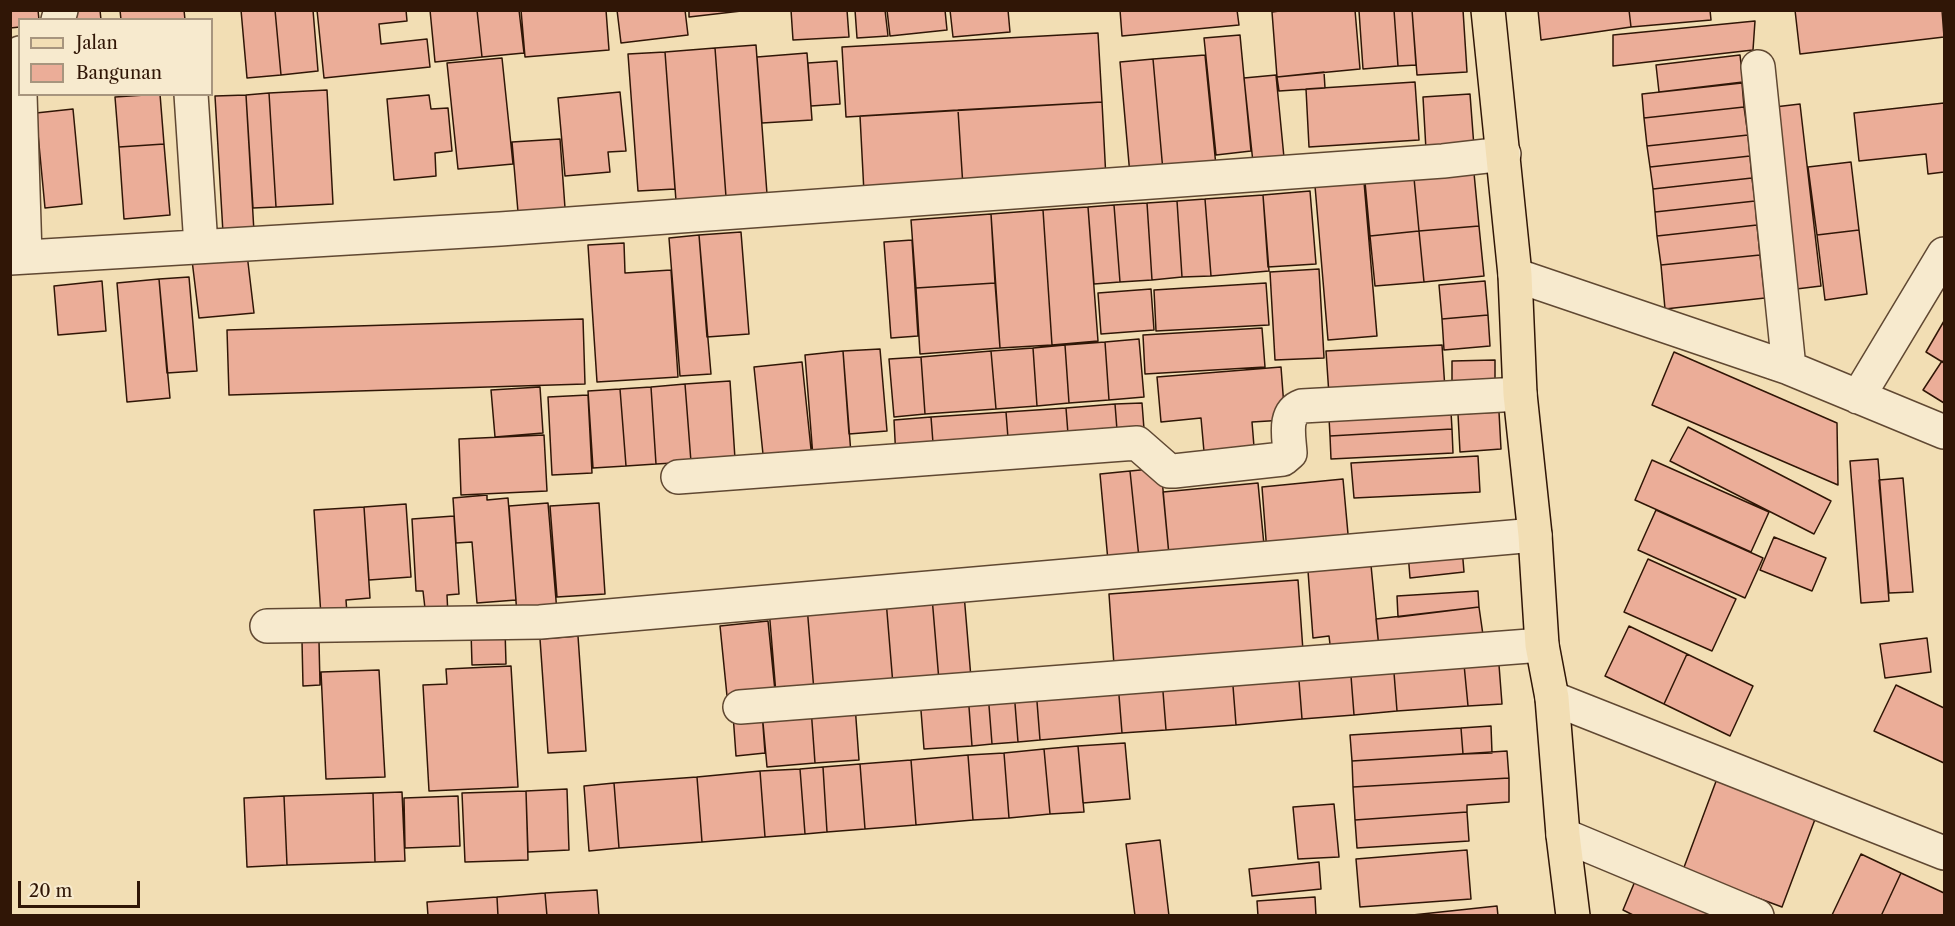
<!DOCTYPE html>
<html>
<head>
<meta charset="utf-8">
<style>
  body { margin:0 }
  #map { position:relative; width:1955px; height:926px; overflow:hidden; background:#f2deb4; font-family:"Libre Caslon Text",serif }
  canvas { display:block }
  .frame { position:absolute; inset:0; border:12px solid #301606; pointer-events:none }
  .legend { position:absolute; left:18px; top:18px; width:195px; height:78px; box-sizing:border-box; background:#f7eace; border:2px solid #a7957e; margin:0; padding:8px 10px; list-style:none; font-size:18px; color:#301606 }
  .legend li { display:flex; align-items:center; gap:12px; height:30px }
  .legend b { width:30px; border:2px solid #a7957e }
  .scale { position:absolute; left:18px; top:881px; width:122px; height:27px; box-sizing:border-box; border:3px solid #301606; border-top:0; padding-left:8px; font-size:18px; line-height:21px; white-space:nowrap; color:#301606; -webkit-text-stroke:4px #f7eace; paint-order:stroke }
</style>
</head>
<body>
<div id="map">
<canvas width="1955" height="926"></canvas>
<div class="frame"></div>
<ul class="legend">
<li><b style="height:8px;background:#f2deb4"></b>Jalan</li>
<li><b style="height:16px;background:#ebad98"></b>Bangunan</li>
</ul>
<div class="scale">20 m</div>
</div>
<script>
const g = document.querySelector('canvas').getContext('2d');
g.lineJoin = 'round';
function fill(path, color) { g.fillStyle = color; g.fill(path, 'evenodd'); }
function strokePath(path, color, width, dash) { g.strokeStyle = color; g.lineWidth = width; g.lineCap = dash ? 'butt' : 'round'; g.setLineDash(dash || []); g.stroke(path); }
const building = new Path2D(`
  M10,10h28l1,10h-19v7l-10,1z
  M100,10l1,10h-27l-1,-9z
  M120,10h64l1,10h-64z
  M241,10h34l6,65 -34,3z
  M275,10h38l5,61 -37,4z
  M317,10h89l1,11 -28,3 2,20 46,-5 3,28 -106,11z
  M430,10h47l5,47 -47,5z
  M477,10h42l5,43 -42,4z
  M521,10h85l3,40 -84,7z
  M617,10h68l3,25 -67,8z
  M689,10h61l-61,7z
  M791,10h56l2,27 -56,3z
  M855,10h30l3,26 -31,2z
  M887,10h58l2,20 -57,6z
  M950,10h58l2,22 -57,5z
  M1120,10h117l2,15 -117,11z
  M1287,10h68l5,59 -83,8 -5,-65z
  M1394,10l4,56 -35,3 -4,-58z
  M1394,10h18l4,55 -18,1z
  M1412,10h51l4,62 -50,3z
  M1538,10h91l2,17 -90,13z
  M1629,10h81l1,10 -80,7z
  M1795,10h147l2,27 -144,17z
  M1755,21l-2,29 -140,16v-31z
  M1098,33l4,69 -256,15 -4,-70z
  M1240,35l11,116 -35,4 -12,-117z
  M756,45l11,149 -41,3 -11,-149z
  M715,48l11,149 -50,4 -11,-149z
  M665,52l10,137 -37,2 -10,-137z
  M807,53l5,67 -50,3 -5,-66z
  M1205,55l11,111 -53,5 -10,-112z
  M1740,55l3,27 -84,10 -3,-27z
  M502,58l11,106 -55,5 -11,-106z
  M1153,59l10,112 -33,4 -10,-113z
  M837,61l3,43 -29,2 -3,-43z
  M1324,72l1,16 -46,3 -2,-14z
  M1276,75l9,93 -31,4 -10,-94z
  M1415,82l4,58 -110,7 -3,-58z
  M1742,83l2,24 -100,11 -2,-24z
  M327,90l6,114 -57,3 -7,-114z
  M620,92l6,59 -18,1 2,20 -45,4 -7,-78z
  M269,93l7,114 -23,1 -7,-113z
  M160,94l4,50 -45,3 -4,-50z
  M1470,94l4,53 -48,3 -3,-53z
  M246,95l8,137 -31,1 -8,-137z
  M429,95l2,14 17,-1 4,43 -17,2 1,23 -42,4 -7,-81z
  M1102,102l4,77 -143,8 -5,-77z
  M1944,103v69l-16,2 -2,-20 -67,7 -5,-48z
  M1800,104l21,182 -33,4 -22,-182z
  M1744,107l4,28 -101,11 -3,-28z
  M73,109l9,95 -37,4 -9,-95z
  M958,110l5,77 -99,6 -4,-77z
  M1748,135l2,21 -100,11 -3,-21z
  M560,139l5,69 -47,4 -6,-70z
  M164,144l6,71 -46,4 -5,-72z
  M1750,156l2,22 -99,11 -3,-22z
  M1851,162l8,68 -42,5 -9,-68z
  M1474,173l5,53 -60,5 -5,-53z
  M1414,178l5,53 -49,5 -5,-54z
  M1752,178l3,23 -100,11 -2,-23z
  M1364,182l13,154 -49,4 -13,-154z
  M1310,191l6,73 -48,3 -5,-72z
  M1263,195l6,76 -58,5 -6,-77z
  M1205,199l6,77 -29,1 -5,-76z
  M1177,201l5,76 -30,3 -5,-77z
  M1755,201l2,24 -100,11 -2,-24z
  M1147,203l5,77 -32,2 -6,-77z
  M1114,205l6,77 -26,2 -6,-77z
  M1088,207l10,134 -46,4 -9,-135z
  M1043,210l9,135 -52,3 -9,-134z
  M991,214l4,69 -79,5 -5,-68z
  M1757,225l3,30 -99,10 -4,-29z
  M1479,226l5,50 -60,6 -5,-51z
  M1859,230l8,64 -42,6 -8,-65z
  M1419,231l5,51 -49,4 -5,-50z
  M741,232l8,102 -42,3 -8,-102z
  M699,235l12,139 -31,2 -11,-138z
  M912,240l6,96 -27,2 -7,-96z
  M624,243l1,30 46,-3 7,107 -81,5 -9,-137z
  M247,254l7,59 -55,5 -7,-58z
  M1760,255l5,43 -100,11 -4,-44z
  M1319,269l5,89 -49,2 -5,-88z
  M189,277l8,94 -30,2 -8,-94z
  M159,279l11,119 -43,4 -10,-119z
  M102,281l4,50 -48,4 -4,-49z
  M1485,281l3,34 -46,4 -3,-34z
  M995,283l5,65 -80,6 -4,-66z
  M1266,283l3,42 -113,6 -2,-41z
  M1151,289l3,41 -53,4 -3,-41z
  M1488,315l2,31 -46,4 -2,-31z
  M583,319l2,65 -356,11 -2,-65z
  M1944,321v42l-18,-11z
  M1262,328l3,39 -120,7 -2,-39z
  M1139,339l5,58 -35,3 -4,-58z
  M1105,342l4,58 -40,3 -4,-58z
  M1065,345l4,58 -32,3 -4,-58z
  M1442,345l3,44 -116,6 -3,-44z
  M1033,348l4,58 -41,3 -5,-58z
  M880,349l7,82 -38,3 -6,-83z
  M843,351l8,103 -38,3 -8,-102z
  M991,351l5,58 -71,5 -4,-57z
  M1674,352l163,71 1,62 -186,-80z
  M921,357l4,57 -31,3 -5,-58z
  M1495,360v27h-43v-26z
  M1942,361l2,2v40l-21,-13z
  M802,362l10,97 -48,5 -10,-97z
  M1281,367l4,53 -33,2 3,37 -50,4 -4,-45 -40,4 -4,-45z
  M730,381l5,78 -44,3 -6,-78z
  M685,384l6,78 -35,2 -5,-77z
  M540,387l3,46 -48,4 -4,-47z
  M651,387l5,77 -30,2 -6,-77z
  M620,389l6,77 -33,2 -5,-77z
  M588,395l4,78 -40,2 -4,-78z
  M1142,403l3,39 -27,1 -3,-39z
  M1115,404l3,39 -49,4 -3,-39z
  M1066,408l3,39 -60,4 -3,-39z
  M1006,412l3,39 -75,5 -3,-39z
  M1451,412l1,17 -122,7 -1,-18z
  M1499,412l2,37 -41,3 -2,-38z
  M931,417l3,39 -38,3 -2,-39z
  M1688,427l143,74 -17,33 -144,-73z
  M1452,429l1,24 -122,6 -1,-23z
  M544,435l3,56 -86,4 -2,-56z
  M1478,456l2,36 -126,6 -3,-35z
  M1878,459l11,142 -28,2 -11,-142z
  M1652,460l117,52 -18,40 -116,-52z
  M1161,468l8,87 -30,3 -9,-87z
  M1130,471l9,87 -31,3 -8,-87z
  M1903,478l10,114 -24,1 -10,-113z
  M1343,479l6,66 -82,8 -5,-66z
  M1258,483l6,62 -95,10 -6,-63z
  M487,495v5l21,-2 8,102 -39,3 -5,-61 -16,1 -3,-45z
  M548,503l9,109 -40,3 -8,-109z
  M599,503l6,91 -48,3 -7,-91z
  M406,504l5,73 -42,3 -5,-73z
  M364,507l6,91 -24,2 1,14 -26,2 -7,-106z
  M1656,510l107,48 -18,40 -107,-48z
  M454,516l5,78 -12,1 1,21 -22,1 -3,-26h-7l-4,-72z
  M1774,537l52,21 -14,33 -52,-21z
  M1462,548l2,24 -54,6 -2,-25z
  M1648,559l88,40 -24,52 -88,-39z
  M1371,565l8,83 -48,5 -2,-17 -16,2 -5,-67z
  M1298,580l5,71 -189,14 -5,-71z
  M1478,591l1,16 -81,10 -1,-21z
  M964,594l7,84 -32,3 -7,-84z
  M932,597l7,84 -46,4 -7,-85z
  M886,600l7,85 -79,6 -7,-85z
  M807,606l7,85 -38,3 -7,-85z
  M1479,607l4,28 -104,13 -3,-29z
  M768,621l7,70 -48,5 -7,-70z
  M1629,626l58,28 -23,50 -59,-28z
  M505,629l1,35 -34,1 -1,-34z
  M578,636l8,115 -38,2 -8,-114z
  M1927,638l4,34 -46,6 -5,-34z
  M302,641h17l1,44 -17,1z
  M1498,652l4,52 -34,2 -5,-52z
  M1463,654l5,52 -71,5 -4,-51z
  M1687,654l66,32 -23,50 -66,-32z
  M1393,660l4,51 -43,4 -4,-52z
  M1350,663l4,52 -52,4 -4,-51z
  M511,666l7,121 -89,4 -6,-106 24,-1 -1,-15z
  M1298,668l4,51 -66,6 -4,-52z
  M379,670l6,107 -59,2 -5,-107z
  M1232,673l4,52 -70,5 -4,-51z
  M1162,679l4,51 -44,3 -4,-50z
  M1118,683l4,50 -82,7 -4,-51z
  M1896,685l48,23v55l-70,-32z
  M1036,689l4,51 -22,2 -4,-51z
  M1014,691l4,51 -26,2 -4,-51z
  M988,693l4,51 -20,2 -4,-52z
  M968,694l4,52 -48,3 -4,-51z
  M855,705l4,55 -44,3 -4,-55z
  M811,708l4,55 -48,4 -5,-55z
  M762,712l3,41 -29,3 -3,-42z
  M1491,726l1,27 -29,1 -2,-26z
  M1461,728l2,26 -111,7 -2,-26z
  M1125,743l5,56 -47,4 -5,-57z
  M1078,746l6,66 -34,2 -6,-65z
  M1044,749l6,65 -41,4 -5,-65z
  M1507,751l2,27 -156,9 -1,-26z
  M1004,753l5,65 -36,2 -5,-65z
  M968,755l5,65 -57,5 -5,-65z
  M911,760l5,65 -51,4 -5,-65z
  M860,764l5,65 -38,3 -4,-65z
  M823,767l4,65 -22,2 -5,-65z
  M800,769l5,65 -40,3 -5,-66z
  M760,771l5,66 -63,5 -5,-65z
  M1718,776l99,38 -35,93 -99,-37z
  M697,777l5,65 -83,6 -5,-65z
  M1509,778v24l-42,3v7l-112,8 -2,-33z
  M614,783l5,65 -30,3 -5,-65z
  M567,789l2,61 -41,2 -2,-61z
  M526,791l2,69 -63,2 -3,-69z
  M402,792l3,69 -30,1 -2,-69z
  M373,793l2,69 -88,3 -3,-69z
  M284,796l3,69 -40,2 -3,-69z
  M458,796l2,50 -55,2 -1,-50z
  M1334,804l5,53 -41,2 -5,-52z
  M1467,812l2,29 -112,7 -2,-28z
  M1160,840l9,76h-34l-9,-72z
  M1467,850l4,49 -111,8 -4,-48z
  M1861,854l40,19 -20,43 -49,-1z
  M1319,862l2,27 -69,7 -3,-27z
  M1901,873l43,20v23h-63z
  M1638,874l73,31 -5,11h-71l-12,-6z
  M597,890l2,26h-52l-2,-23z
  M545,893l2,23h-49l-1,-19z
  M497,897l1,19h-70l-1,-14z
  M1315,897l1,19h-58l-1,-15z
  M1497,906l1,10h-95z`);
const minor = new Path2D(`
  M58,20l3,-10
  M20,53v22
  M1758,67l31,301
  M20,94l5,162
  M191,94l10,152
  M10,258l490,-29 943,-68 61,-7
  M1515,275l274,93 155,64
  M1858,397l86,-143
  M678,477l459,-34 32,28h5l109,-12 7,-6c-1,-17 -7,-40 12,-47l218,-12
  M267,626l273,-4 995,-87
  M1552,698l392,155
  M740,707l802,-62
  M1563,835l194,81`);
const major = new Path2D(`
  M1488,10l27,265 5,119 15,141 7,110 10,53 11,137 10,81`);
fill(building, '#ebad98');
strokePath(building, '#301606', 1.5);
strokePath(minor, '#604832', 36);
strokePath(major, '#301606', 36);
strokePath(minor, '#f7eace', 33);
strokePath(major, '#f2deb4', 33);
</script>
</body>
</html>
